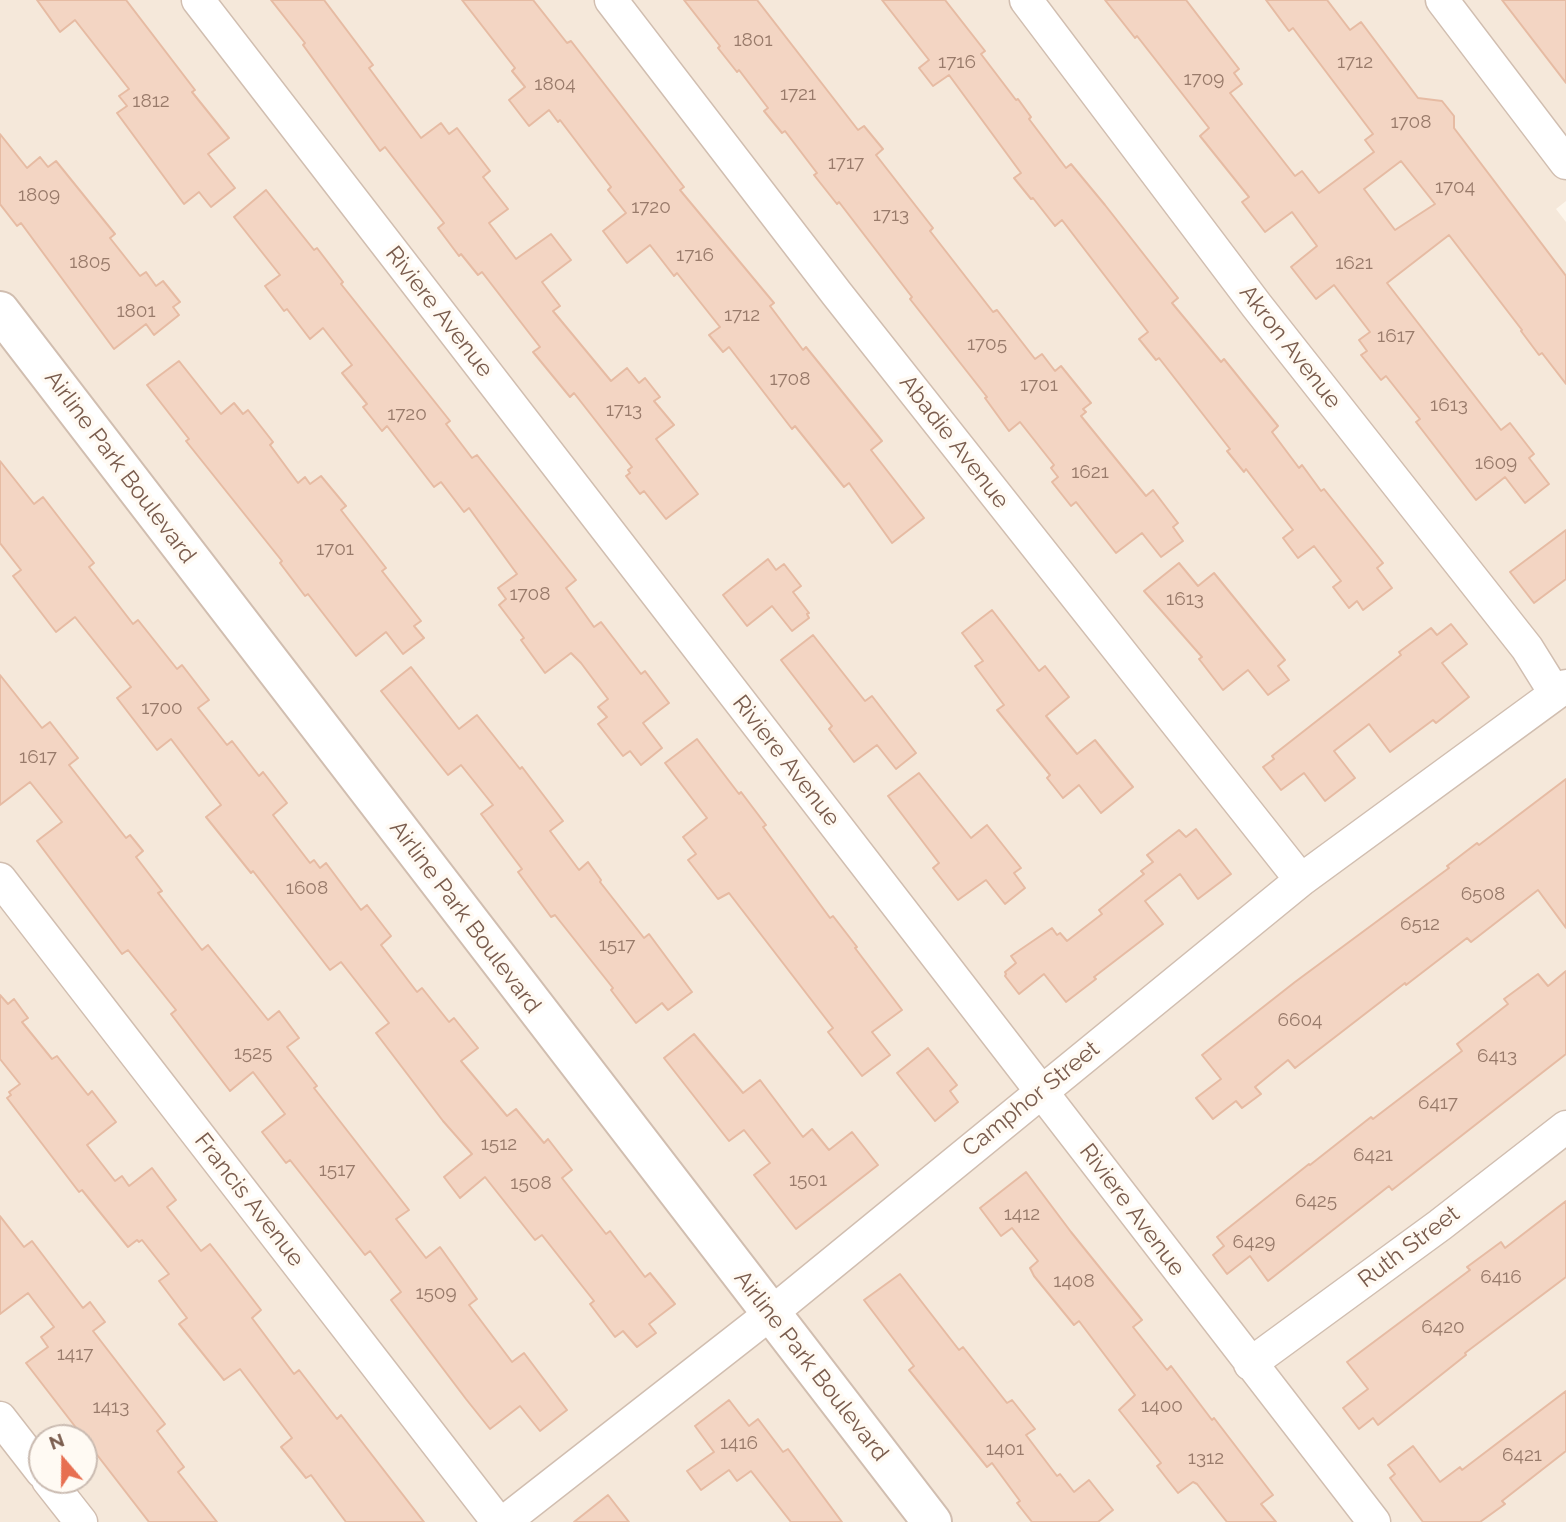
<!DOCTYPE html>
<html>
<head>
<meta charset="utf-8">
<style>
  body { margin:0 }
  #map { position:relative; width:1566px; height:1522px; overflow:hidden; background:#fdf6ec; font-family:Raleway,sans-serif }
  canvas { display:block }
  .north { position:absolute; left:28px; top:1424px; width:70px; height:70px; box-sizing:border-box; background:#fffaf3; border:2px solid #cabbb1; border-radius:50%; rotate:340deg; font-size:19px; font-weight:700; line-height:28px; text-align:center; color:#7a5c4d }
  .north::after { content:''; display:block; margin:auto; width:24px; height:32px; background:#e76f51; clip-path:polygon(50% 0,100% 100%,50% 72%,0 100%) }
</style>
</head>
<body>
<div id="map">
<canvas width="1566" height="1522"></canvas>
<div class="north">N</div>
</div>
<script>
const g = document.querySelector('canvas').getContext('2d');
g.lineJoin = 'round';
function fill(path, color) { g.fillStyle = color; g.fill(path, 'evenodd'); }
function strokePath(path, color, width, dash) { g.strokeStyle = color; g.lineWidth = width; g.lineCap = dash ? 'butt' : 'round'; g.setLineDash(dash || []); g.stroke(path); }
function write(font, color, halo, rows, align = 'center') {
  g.font = font + ' Raleway,sans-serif'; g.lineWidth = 7; g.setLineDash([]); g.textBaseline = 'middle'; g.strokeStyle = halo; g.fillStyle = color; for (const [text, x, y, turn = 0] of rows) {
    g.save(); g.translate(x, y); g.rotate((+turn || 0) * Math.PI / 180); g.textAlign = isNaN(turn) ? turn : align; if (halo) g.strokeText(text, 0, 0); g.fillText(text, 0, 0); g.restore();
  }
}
const residential = new Path2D(`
  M0,0h1566v201l-10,8 10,13v1300h-1566zM42,1438h42v42h-42z`);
const building = new Path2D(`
  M37,0h89l69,90 -3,2 37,46 -21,16 27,34 -24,19 -12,-15 -15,12 -67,-91 10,-7 -8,-10 10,-7 -54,-69 -15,12z
  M271,0h53l49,65 -4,3 52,70 20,-15 8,11 8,-6 33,43 -7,6 25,32 -19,14 27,36 35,-25 20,26 -29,22 18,24 -7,5 58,70 16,-13 12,15 6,-5 15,19 -6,4 20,24 -18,14 42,55 -32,25 -22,-28 -4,3 -14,-18 4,-3 -2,-3 4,-3 -58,-74 -4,4 -37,-45 7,-5 -58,-75 -4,3 -17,-21 -2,2 -21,-28 6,-5 -59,-76 -5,4 -77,-106 2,-2z
  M462,0h71l34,43 4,-2 113,146 -4,3 94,113 -4,3 33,44 3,-3 76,94 -11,9 53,68 -32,25 -43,-60 -5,4 -49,-61 -3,3 -63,-82 -6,5 -14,-17 11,-8 -43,-54 -3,3 -24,-31 -23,18 -24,-32 23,-18 -18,-23 3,-3 -51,-67 -2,2 -9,-12 -20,16 -20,-26 16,-13 -13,-16 3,-3z
  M684,0h73l101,130 6,-4 19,23 -7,6 57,73 -3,3 63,81 4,-2 38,49 7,-5 13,17 6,-5 30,37 -8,6 3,3 -5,4 65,80 7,-6 25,33 -5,4 10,14 -22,16 -19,-24 -26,20 -40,-51 -5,4 -19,-24 6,-5 -7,-9 3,-3 -34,-43 -11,9 -24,-33 2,-1 -77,-98 2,-2 -73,-95 -2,2 -23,-29 3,-2 -32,-42 -3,2 -18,-22 4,-3 -29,-38 -2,2 -19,-24 2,-2z
  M882,0h63l40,51 -4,3 35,46 2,-1 13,18 -2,2 37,49 5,-4 34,41 73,93 -6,5 49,59 3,-3 54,67 -6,6 27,36 3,-3 19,26 3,-2 59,74 -6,5 15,20 -29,22 -6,-9 -8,7 -16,-21 8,-6 -27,-35 -16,12 -15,-20 10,-8 -47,-61 -2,3 -17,-21 3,-2 -71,-91 -3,2 -17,-21 9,-7 -86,-112 -7,6 -22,-28 -2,1 -17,-21 7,-5 -72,-98 -16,11 -14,-18 10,-8z
  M1105,0h81l53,69 -5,4 8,11 -12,9 65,83 7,-5 17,22 55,-41 -9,-12 8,-6 -80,-106 -4,3 -23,-31h61l23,30 11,-8 57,76 24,3 12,15v12l112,148v108l-24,-31 -3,2 -18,-24 1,-1 -73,-95 -62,48 114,147 9,-7 24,31 -5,4 20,26 -24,19 -20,-26 -29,23 -60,-78 4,-3 -34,-43 -5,4 -20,-25 6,-4 -8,-11 11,-8 -36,-47 -18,14 -25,-32 26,-21 -25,-34 -27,20 -23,-30 7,-5 -49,-61 9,-8 -72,-92 -2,2zM1401,161l34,43 -40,26 -31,-41z
  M1502,0h64v83z
  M0,134l27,34 13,-11 8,10 8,-6 59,73 -5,4 30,38 6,-4 10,14 7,-5 17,21 -7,5 6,8 -25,20 -8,-11 -32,25 -93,-126 -4,3 -17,-22z
  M266,190l48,60 3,-2 26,34 -2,2 109,137 -4,3 26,34 5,-3 99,125 -10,8 28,39 7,-5 40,52 4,-3 24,32 -26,20 19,25 -21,17 -11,-14 -7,5 -25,-32 9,-7 -9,-10 10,-8 -27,-36 -10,-10 -26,20 -24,-33 3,-2 -25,-33 7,-6 -8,-11 19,-14 -48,-66 -5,4 -23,-30 -7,5 -47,-61 -5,5 -19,-24 4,-3 -25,-31 10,-8 -29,-37 -13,11 -23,-30 -3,2 -19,-25 15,-11 -46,-58z
  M179,361l42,53 13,-11 9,11 5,-4 25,32 -3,3 28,38 7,-6 5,7 11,-8 25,30 -5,4 45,58 -4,3 39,50 -7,5 10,12 -21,16 -17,-22 -30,24 -48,-62 -3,2 -25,-33 2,-2 -96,-120 3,-2 -42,-54z
  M0,461l34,43 9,-7 51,66 -5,4 44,57 5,-4 39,49 5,-4 27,35 -11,8 29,37 5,-4 27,35 4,-4 24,31 -14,12 37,48 4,-3 6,8 6,-5 35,47 6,-5 24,31 -10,9 36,47 5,-4 27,34 5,-4 24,30 -17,13 46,55 9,-7 28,34 4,-4 24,31 -10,8 44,56 4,-3 35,46 5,-4 25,31 -26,20 7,9 -19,14 -14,-16 -8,6 -25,-33 4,-3 -52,-66 -7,5 -50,-63 -25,21 -16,-21 28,-23 -29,-33 -67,-88 13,-10 -48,-61 -11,8 -77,-99 -2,2 -45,-56 15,-12 -50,-66 -14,11 -40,-52 14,-11 -56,-70 -19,15 -43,-56 8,-6 -21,-27z
  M1566,530v49l-32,24 -24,-31z
  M768,559l8,11 8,-6 17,22 -8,6 16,21 -2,1 2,4 -17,13 -20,-25 -25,20 -24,-31z
  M1179,563l19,23 16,-13 71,87 -7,6 11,14 -21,15 -20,-25 -25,20 -24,-31 3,-2 -58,-66z
  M992,610l47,61 6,-5 24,31 -23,19 31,38 18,-14 38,47 -32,26 -22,-28 -16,13 -16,-20 3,-3 -53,-65 7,-5 -29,-39 8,-5 -21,-28z
  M1451,624l16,20 -25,19 27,34 -33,26 -3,-3 -43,32 -21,-28 -35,27 21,27 -30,23 -21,-28 -23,17 -18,-23 11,-8 -2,-3 129,-101 -2,-3 32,-24 6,7z
  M813,635l52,66 7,-5 44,57 -20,16 -19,-24 -23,17 -25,-33 3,-3 -51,-66z
  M411,667l48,62 18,-14 43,54 2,-2 41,54 -13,10 29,39 9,-8 13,18 -1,2 44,56 5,-4 43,58 -24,18 -6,-7 -26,20 -25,-33 2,-2 -58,-73 -4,2 -33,-45 4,-3 -41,-55 12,-9 -32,-40 -13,10 -67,-84z
  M0,675l42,53 8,-6 28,36 -9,7 57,73 4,-3 13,16 -7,6 26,34 -4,2 44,57 6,-5 60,75 11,-9 20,27 -12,9 30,39 -3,2 95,122 -13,9 30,39 14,-11 37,52 -8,6 43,57 12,-9 43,57 -27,21 -20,-25 -30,23 -24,-30 -75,-99 10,-8 -31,-41 -5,4 -75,-95 -4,3 -24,-31 23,-18 -32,-42 -23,19 -59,-77 5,-4 -48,-60 -6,4 -85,-113 25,-19 -32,-40 -30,23z
  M697,739l42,55 2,-2 25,33 -3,2 67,91 3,-2 24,31 -2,1 47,62 -30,22 18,23 -28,21 -34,-44 5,-4 -104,-135 -11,6 -30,-39 8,-6 -13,-17 24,-19 -42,-55z
  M919,773l52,65 16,-13 34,43 -7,5 11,15 -20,16 -19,-24 -28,20 -25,-32 6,-5 -51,-67z
  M1566,779v149l-28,-38 -67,52 -4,-4 -61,47 -1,-2 -110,85 -7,-8 -33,27 6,7 -19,14 -6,-7 -23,18 -17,-21 25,-19 -19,-24 93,-73 154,-114 -2,-2 30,-23 2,2z
  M1196,829l35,45 -33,25 -18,-25 -35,27 18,23 -69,53 2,2 -30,23 -22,-28 -25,20 -14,-18 1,-2 -1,-2 11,-9 -5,-7 41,-28 5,7 3,-2 7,8 35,-27 -3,-4 45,-36 -3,-3 12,-9 -6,-7 32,-25 7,7z
  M1566,971v83l-174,136 -3,-4 -121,95 -18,-25 -23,18 -14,-19 11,-9 -7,-9 92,-73 1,1 61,-48 2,2 89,-68 -5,-7 51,-40 -4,-5 34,-25 10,12z
  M0,995l8,9 6,-5 14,19 -6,4 30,37 5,-3 31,39 4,-4 24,31 -29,23 28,36 7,-5 7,10 23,-18 24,32 -9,7 34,44 9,-7 15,19 36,47 -9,8 42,56 5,-4 38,49 4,-4 83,107h-78l-35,-47 -5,3 -25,-31 11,-9 -52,-69 -16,11 -45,-56 8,-6 -28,-37 10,-7 -27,-34 -3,2 -2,-2 -9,7 -46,-57 -3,2 -72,-94 4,-3 -2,-3 11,-8 -20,-25z
  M694,1034l49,59 17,-13 43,57 9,-8 17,21 23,-18 26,33 -82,64 -42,-54 16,-12 -26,-33 -15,11 -65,-83z
  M928,1048l29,37 -7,6 8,11 -23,19 -38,-48z
  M1026,1172l45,60 71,88 -9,7 34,43 4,-4 41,54 2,-2 59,77 -12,9 15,18h-49l-30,-38 -4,-2 -15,11 -21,-27 4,-3 -42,-53 16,-15 -56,-74 -5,4 -40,-49 -4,-8 8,-7 -26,-33 -11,8 -21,-28z
  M1566,1201v76l-101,76 1,2 -88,70 -5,-7 -14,11 -16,-21 25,-19 -21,-27 123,-92 -3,-3 34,-25 4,6z
  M0,1216l24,31 8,-6 51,67 7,-6 15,20 -12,9 72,93 -8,7 27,36 -6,5 39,50h-68l-123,-159 22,-16 -7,-10 13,-10 -26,-34 -28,21z
  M900,1274l59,76 4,-3 44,56 5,-3 23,29 -9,6 31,41 3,-2 14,18 15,-12 24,30 -15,12h-66l-15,-19 3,-2 -28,-38 -5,4 -78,-97 5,-4 -50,-66z
  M1566,1391v60l-64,50 3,3 -25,18h-57l-33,-44 5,-4 -7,-9 25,-19 27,36 20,-15 2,3z
  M729,1400l20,26 9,-7 25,33 5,-3 54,73h-51l-40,-51 -14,10 -8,-11 -28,20 -14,-19 27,-19 -19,-26z
  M608,1495l21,27h-55z`);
const minor = new Path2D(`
  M198,0l1176,1522
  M611,0l226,294 464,586
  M1026,0l231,306 270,342 28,45
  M1442,0l124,163
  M0,879l498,643
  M1250,1364l190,-139 126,-98
  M0,1418l42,54
  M48,1480l33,42
  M504,1522l266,-208 531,-434 265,-194`);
const tertiary = new Path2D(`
  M0,311l932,1211`);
const numberNames = [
  ["1801",753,40],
  ["1716",957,62],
  ["1712",1355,62],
  ["1709",1204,79],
  ["1804",555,84],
  ["1721",798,94],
  ["1812",151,101],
  ["1708",1411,122],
  ["1717",846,163],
  ["1704",1455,187],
  ["1809",39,195],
  ["1720",651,207],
  ["1713",891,215],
  ["1716",695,255],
  ["1805",90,262],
  ["1621",1354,263],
  ["1801",136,311],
  ["1712",742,315],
  ["1617",1396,336],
  ["1705",987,344],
  ["1708",790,379],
  ["1701",1039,385],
  ["1613",1449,405],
  ["1713",624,410],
  ["1720",407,414],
  ["1609",1496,463],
  ["1621",1090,472],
  ["1701",335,549],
  ["1708",530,594],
  ["1613",1185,599],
  ["1700",162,708],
  ["1617",38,757],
  ["1608",307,888],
  ["6508",1483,894],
  ["6512",1420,924],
  ["1517",617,945],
  ["6604",1300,1020],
  ["1525",253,1053],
  ["6413",1497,1056],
  ["6417",1438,1103],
  ["1512",499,1144],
  ["6421",1373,1155],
  ["1517",337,1170],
  ["1501",808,1180],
  ["1508",531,1183],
  ["6425",1316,1201],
  ["1412",1022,1214],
  ["6429",1254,1242],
  ["6416",1501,1277],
  ["1408",1074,1281],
  ["1509",436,1293],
  ["6420",1443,1327],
  ["1417",75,1354],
  ["1400",1162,1406],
  ["1413",111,1407],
  ["1416",739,1443],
  ["1401",1005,1449],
  ["6421",1522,1455],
  ["1312",1206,1458]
];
const streetNames = [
  ["Riviere Avenue",439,312,52],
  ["Akron Avenue",1290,347,52],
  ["Abadie Avenue",954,442,52],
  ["Airline Park Boulevard",120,467,53],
  ["Riviere Avenue",786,761,52],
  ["Airline Park Boulevard",465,917,53],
  ["Camphor Street",1031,1099,-39],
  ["Francis Avenue",249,1200,52],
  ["Riviere Avenue",1132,1210,53],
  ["Ruth Street",1409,1247,-37],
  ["Airline Park Boulevard",811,1366,52]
];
fill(residential, '#f5e8da');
fill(building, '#f3d5c3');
strokePath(building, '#e6bba3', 2);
strokePath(minor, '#d1beb0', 35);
strokePath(tertiary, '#d1beb0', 42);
strokePath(minor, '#fff', 32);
strokePath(tertiary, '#fff', 38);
write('19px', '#987a6a', null, numberNames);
write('23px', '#7a5c4d', '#fffaf3', streetNames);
</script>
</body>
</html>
